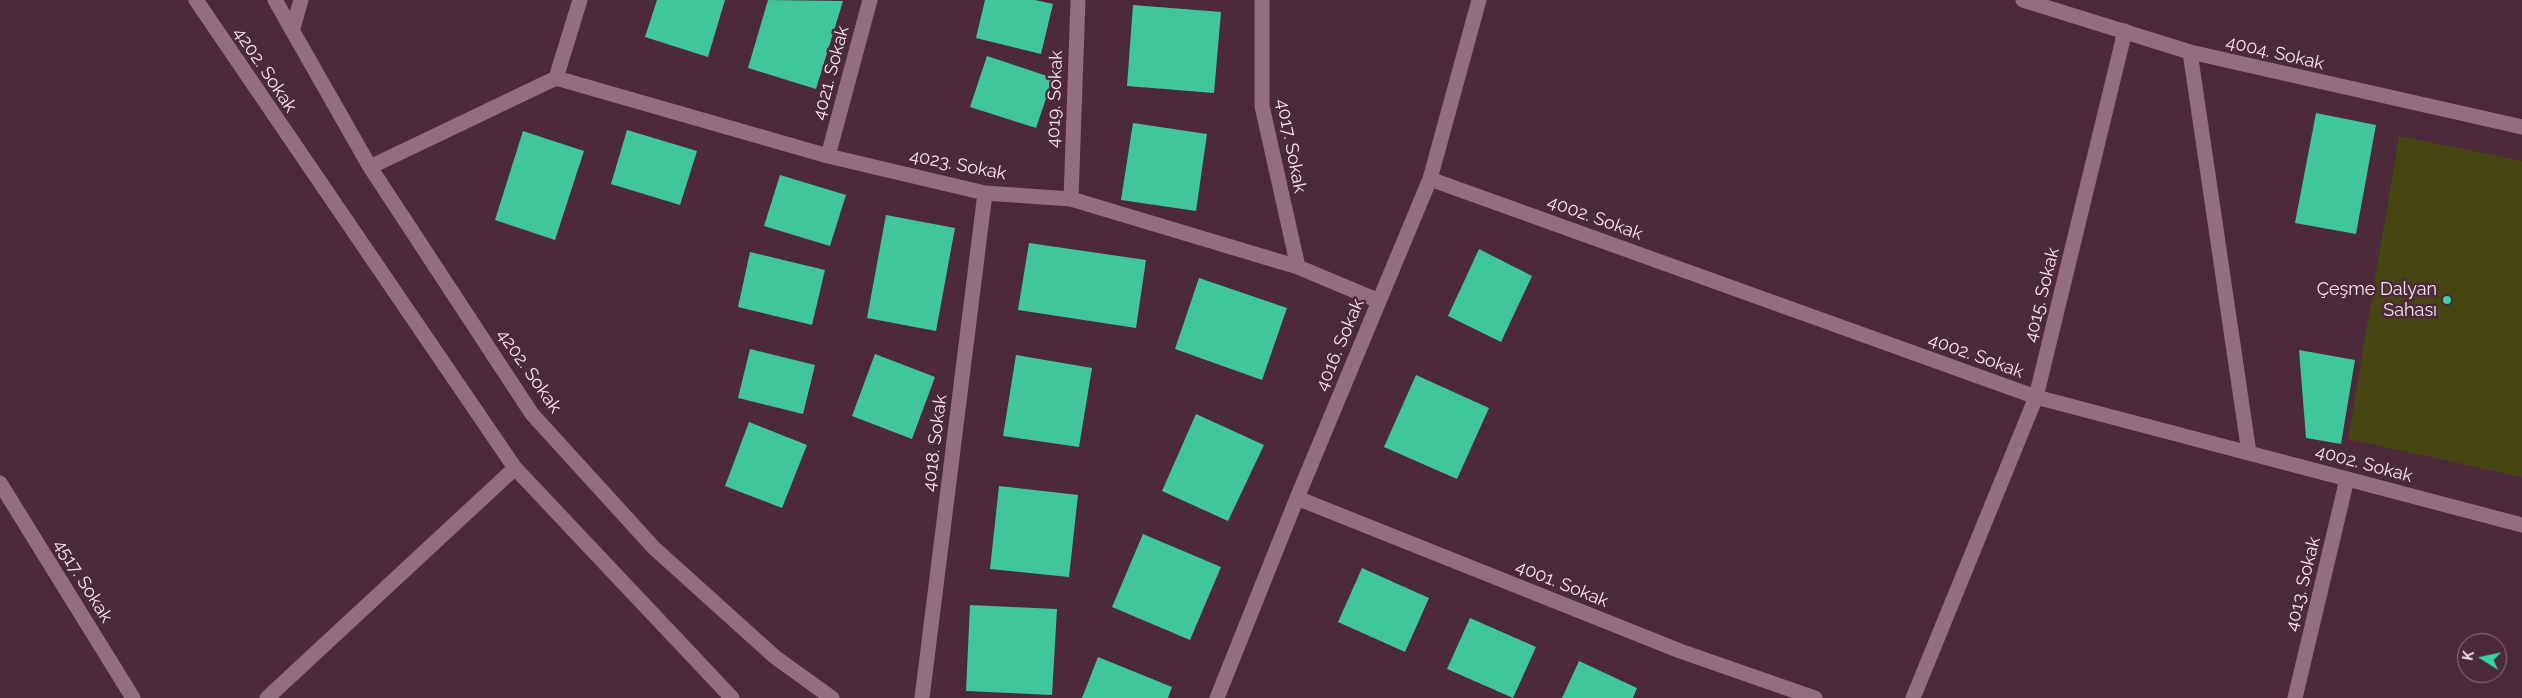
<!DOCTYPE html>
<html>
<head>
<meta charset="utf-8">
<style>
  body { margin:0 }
  #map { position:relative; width:2522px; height:698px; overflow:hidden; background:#4c2a3c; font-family:Raleway,sans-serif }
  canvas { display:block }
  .north { position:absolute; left:2457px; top:633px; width:50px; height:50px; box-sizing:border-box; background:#4c2a3c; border:1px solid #927484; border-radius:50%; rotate:280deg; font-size:14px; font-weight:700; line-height:20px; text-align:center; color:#fbe4ef }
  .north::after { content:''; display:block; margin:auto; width:18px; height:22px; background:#3ad4a4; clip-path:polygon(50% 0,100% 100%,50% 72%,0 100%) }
</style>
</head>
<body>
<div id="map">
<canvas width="2522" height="698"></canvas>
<div class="north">K</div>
</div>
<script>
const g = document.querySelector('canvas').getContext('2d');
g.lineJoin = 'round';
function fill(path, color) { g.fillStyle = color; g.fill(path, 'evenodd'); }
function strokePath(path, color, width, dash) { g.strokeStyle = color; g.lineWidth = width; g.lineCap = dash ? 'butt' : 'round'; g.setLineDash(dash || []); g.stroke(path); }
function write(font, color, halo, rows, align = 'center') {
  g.font = font + ' Raleway,sans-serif'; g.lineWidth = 5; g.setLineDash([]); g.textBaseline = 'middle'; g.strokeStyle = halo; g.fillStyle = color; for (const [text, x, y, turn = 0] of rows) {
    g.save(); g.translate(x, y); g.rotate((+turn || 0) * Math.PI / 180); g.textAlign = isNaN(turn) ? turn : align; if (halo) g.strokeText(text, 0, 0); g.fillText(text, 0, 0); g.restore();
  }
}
const green = new Path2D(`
  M2399,136l123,25v316l-174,-38z`);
const building = new Path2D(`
  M657,0h68l-17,57 -63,-20z
  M768,0l75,1 -27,88 -68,-21z
  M985,0h50l18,4 -12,50 -65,-16z
  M1133,5l88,7 -7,81 -87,-7z
  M987,56l66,22 -17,50 -66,-21z
  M2316,113l60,12 -20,109 -61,-11z
  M1133,123l74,11 -11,77 -75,-11z
  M627,130l70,21 -17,54 -69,-21z
  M523,131l61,20 -29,89 -60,-20z
  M780,175l66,20 -16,51 -66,-20z
  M886,215l69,13 -19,103 -69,-13z
  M1029,243l117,17 -10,68 -118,-18z
  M1479,249l53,27 -31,66 -53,-26z
  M750,252l75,18 -13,55 -74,-18z
  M1199,278l88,30 -25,72 -87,-31z
  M750,349l65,16 -12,49 -65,-16z
  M2299,350l56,10 -14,84 -35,-6z
  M875,354l60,23 -23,62 -60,-23z
  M1016,355l76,13 -13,79 -76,-11z
  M1416,375l73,33 -32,71 -73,-32z
  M1196,414l68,31 -36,76 -66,-30z
  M749,422l58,23 -25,63 -57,-22z
  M999,486l79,9 -9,82 -79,-8z
  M1143,534l78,33 -31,73 -78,-33z
  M1362,568l67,30 -24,54 -67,-30z
  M970,605l87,4 -5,86 -86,-4z
  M1470,618l66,29 -23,51 -66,-29z
  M1098,657l74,30 -4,11h-86z
  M1579,661l58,27 -4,10h-71z`);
const minor = new Path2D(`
  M196,0l319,468 217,230
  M275,0l95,167 162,247 122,134 121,109 57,41
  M1262,0v106l36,161
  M2023,0l167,52 332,75
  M293,28l8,-28
  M2190,52l59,401
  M556,78l272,78 157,37 86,6 227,68 81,34
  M828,156l42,-156
  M370,167l186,-89 24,-78
  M1430,179l606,218 486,128
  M1071,199l7,-199
  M0,483l133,215
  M1297,498l383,153 135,47
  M267,698l248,-230
  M922,698l63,-505
  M1217,698l80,-200 133,-319 49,-179
  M1913,698l123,-301 89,-366
  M2295,698l52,-219`);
const markers = [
  [2447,300,5,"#3ad4a4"]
];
const streetNames = [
  ["4004. Sokak",2275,53,13],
  ["4202. Sokak",265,70,56],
  ["4021. Sokak",831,73,-75],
  ["4019. Sokak",1055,99,-88],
  ["4017. Sokak",1291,146,79],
  ["4023. Sokak",958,165,11],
  ["4002. Sokak",1595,218,20],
  ["4015. Sokak",2042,295,-76],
  ["4016. Sokak",1340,345,-67],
  ["4002. Sokak",1976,356,20],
  ["4202. Sokak",529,371,55],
  ["4018. Sokak",935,443,-83],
  ["4002. Sokak",2364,464,15],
  ["4517. Sokak",83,581,58],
  ["4001. Sokak",1562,584,22],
  ["4013. Sokak",2303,584,-76]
];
const poiNames = [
  ["Çeşme Dalyan",2437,290],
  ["Sahası",2437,311]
];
fill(green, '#474612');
fill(building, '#41c69b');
strokePath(minor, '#956d81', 15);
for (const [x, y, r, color] of markers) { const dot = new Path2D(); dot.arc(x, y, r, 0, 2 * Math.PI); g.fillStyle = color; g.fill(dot); strokePath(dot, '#4c2a3c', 2); }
write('18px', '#fbe4ef', '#4c2a3c', streetNames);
write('18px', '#fbe4ef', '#4c2a3c', poiNames, 'right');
</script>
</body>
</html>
